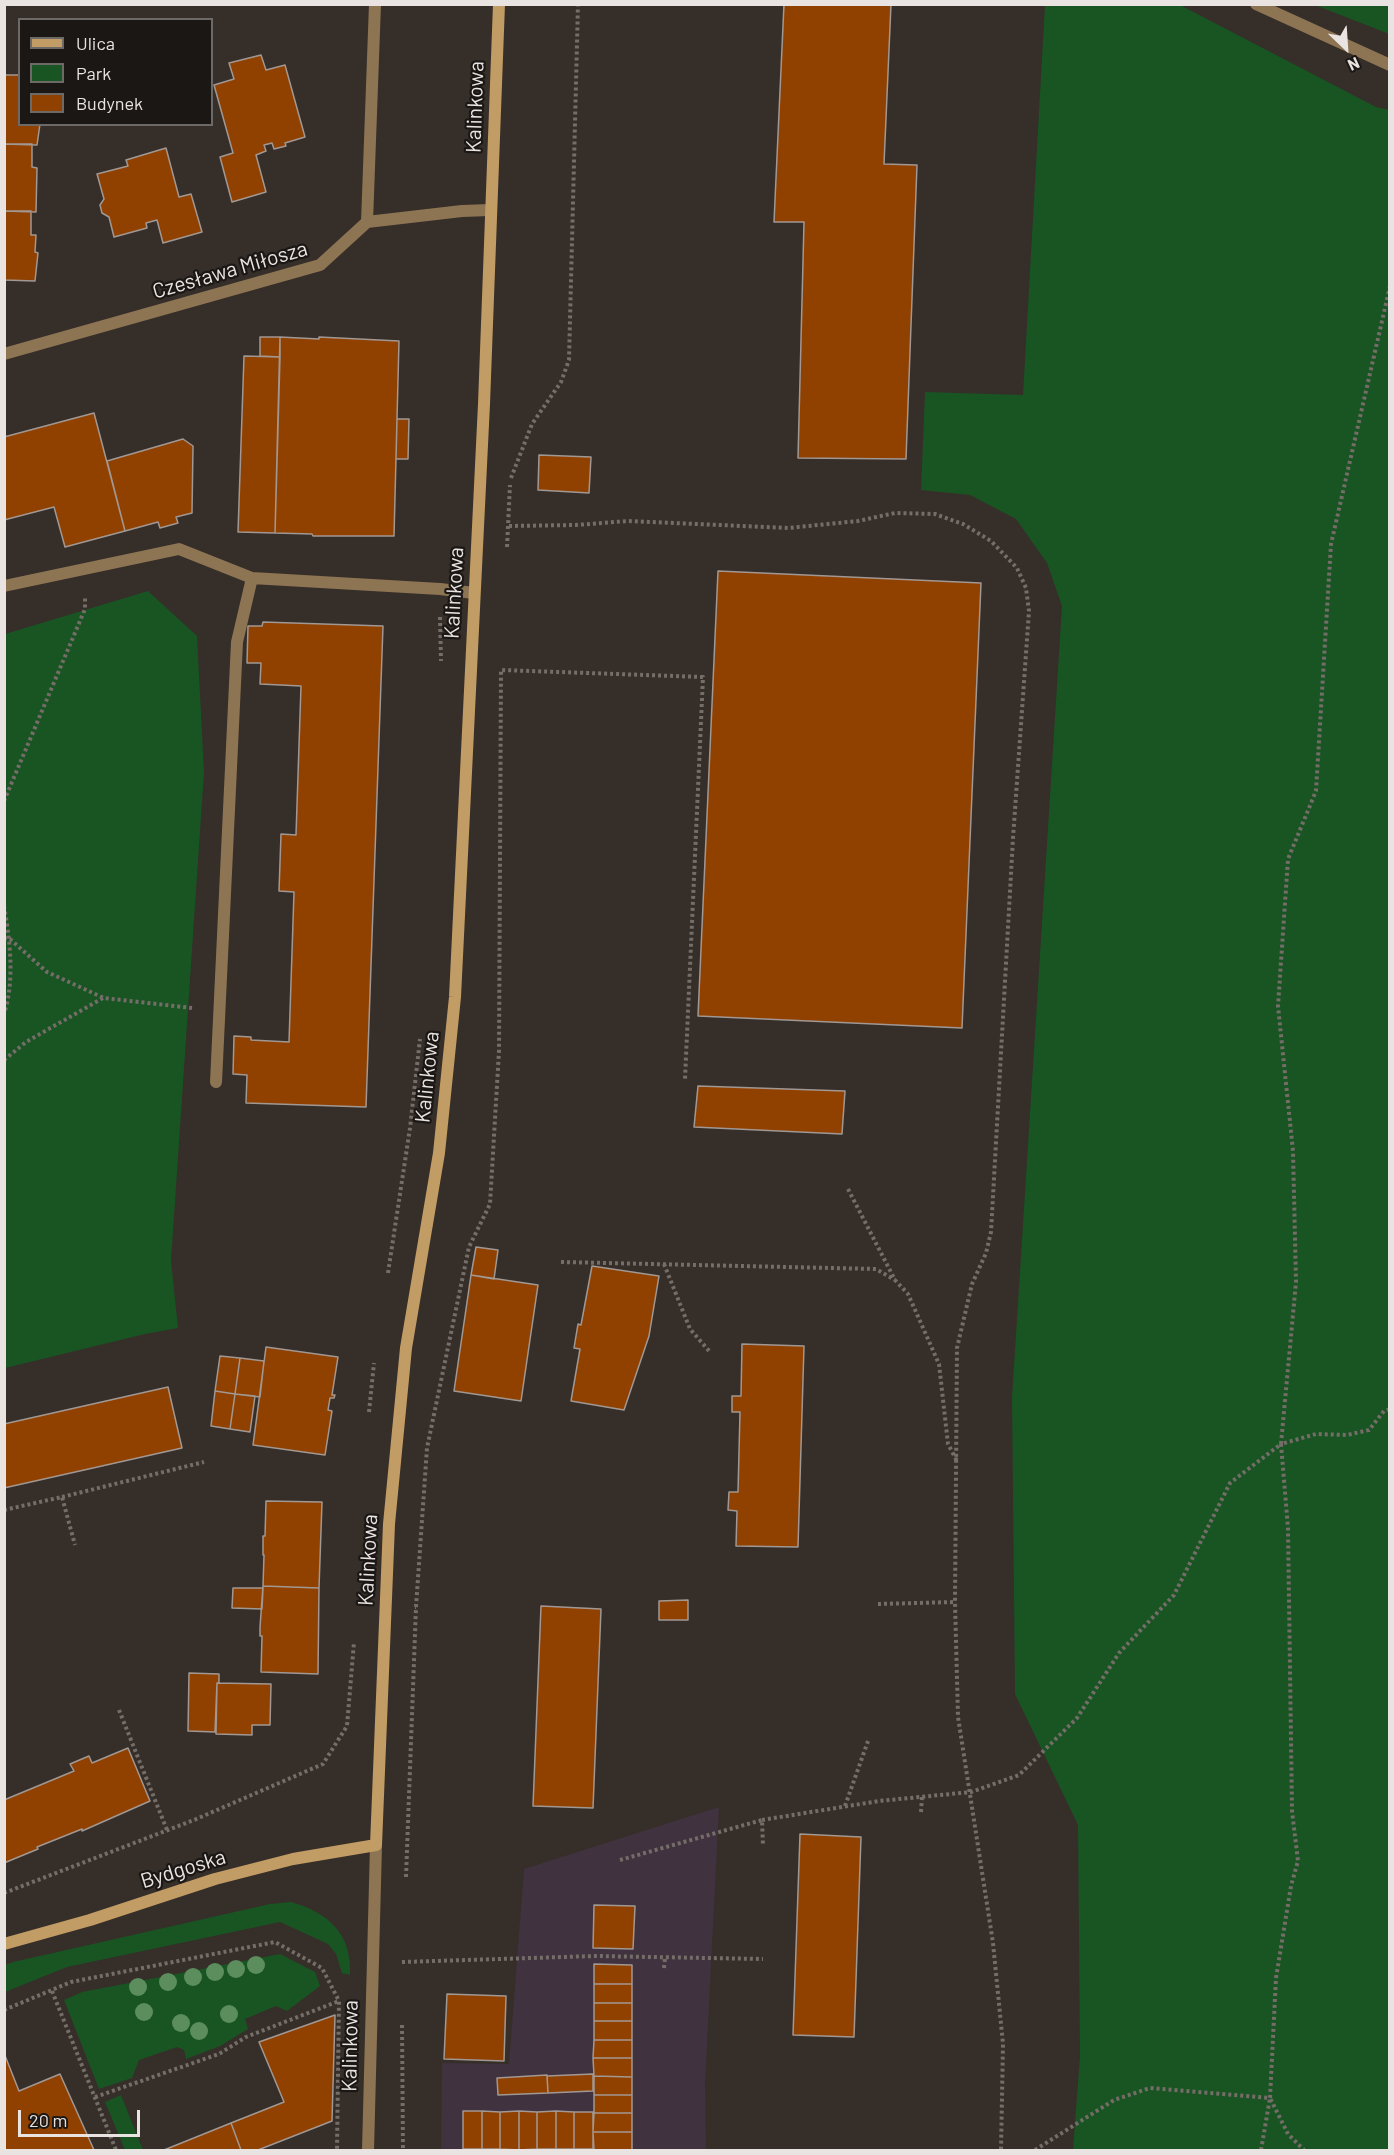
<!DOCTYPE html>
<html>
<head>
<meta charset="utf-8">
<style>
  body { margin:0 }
  #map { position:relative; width:1394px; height:2155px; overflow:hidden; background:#362e29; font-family:Barlow,sans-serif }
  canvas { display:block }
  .frame { position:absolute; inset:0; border:6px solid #e9e4e1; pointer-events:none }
  .legend { position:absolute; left:18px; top:18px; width:195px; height:108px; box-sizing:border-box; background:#1a1715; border:2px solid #6d6967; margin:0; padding:8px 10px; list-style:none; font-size:18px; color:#e9e4e1 }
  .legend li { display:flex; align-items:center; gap:12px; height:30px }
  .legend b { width:30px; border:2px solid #6d6967 }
  .north { position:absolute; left:1316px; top:18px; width:60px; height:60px; -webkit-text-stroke:4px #1a1715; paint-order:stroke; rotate:155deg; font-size:16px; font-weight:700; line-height:24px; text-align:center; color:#e9e4e1 }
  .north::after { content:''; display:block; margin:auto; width:21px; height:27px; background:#e9e4e1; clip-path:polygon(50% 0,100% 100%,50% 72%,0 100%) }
  .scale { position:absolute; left:18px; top:2110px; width:122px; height:27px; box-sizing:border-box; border:3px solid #e9e4e1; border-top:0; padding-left:8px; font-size:18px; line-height:21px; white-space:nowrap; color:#e9e4e1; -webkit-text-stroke:4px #1a1715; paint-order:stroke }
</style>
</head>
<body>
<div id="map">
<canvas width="1394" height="2155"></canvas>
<div class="frame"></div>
<ul class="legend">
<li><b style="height:8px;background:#c29c65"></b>Ulica</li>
<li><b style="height:16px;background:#195423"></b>Park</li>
<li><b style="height:16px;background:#904100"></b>Budynek</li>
</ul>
<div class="north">N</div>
<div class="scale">20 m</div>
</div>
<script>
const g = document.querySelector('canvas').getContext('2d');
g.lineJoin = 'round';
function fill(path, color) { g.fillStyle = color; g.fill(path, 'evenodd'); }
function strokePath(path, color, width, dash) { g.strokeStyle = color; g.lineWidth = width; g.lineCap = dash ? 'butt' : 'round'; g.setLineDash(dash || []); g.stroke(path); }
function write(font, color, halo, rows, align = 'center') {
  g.font = font + ' Barlow,sans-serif'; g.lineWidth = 4.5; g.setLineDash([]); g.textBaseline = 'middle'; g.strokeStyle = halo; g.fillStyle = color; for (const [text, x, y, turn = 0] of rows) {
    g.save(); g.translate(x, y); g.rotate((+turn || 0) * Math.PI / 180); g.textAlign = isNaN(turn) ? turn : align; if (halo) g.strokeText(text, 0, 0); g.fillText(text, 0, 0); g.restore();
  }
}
const industrial = new Path2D(`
  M719,1807l-14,276 1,67h-265l1,-87 67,1 15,-195z`);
const green = new Path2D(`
  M1045,5h135l196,102 13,3v2040h-316l7,-94 -2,-231 -63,-131 -3,-296 50,-792 -15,-43 -31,-44 -46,-24 -49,-5 4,-98 98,3z
  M1315,5h74v29z
  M148,591l49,45 7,136 -33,489 7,67 -33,6 -140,34v-734z
  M291,1902c38,11 61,32 59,73l-8,-2 -6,-19 -8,-10 -48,-22 -213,45 -62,25v-27l8,-3 257,-58z
  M280,1954l35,18 5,14 -33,25 -11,-5 -31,13 3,10 -28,17 -34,13 -2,-9 -7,-3 -38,13 -7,18 -33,11 -35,-89 18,-8z
  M121,2095l22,55h-18l-20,-48z`);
const building = new Path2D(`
  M784,4h107l-7,160 33,1 -11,294 -108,-1 6,-236h-30z
  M261,55l5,15 19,-5 20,72 -20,6 1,3 -12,3 -2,-6 -8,2 2,6 -10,4 10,37 -34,10 -12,-45 13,-4 -19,-68 20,-6 -5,-16z
  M4,75h16v49h20l-3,21 -33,-1z
  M4,144h28v23l5,1 -1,44 -32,-1z
  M166,148l13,49 12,-3 11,38 -39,11 -6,-23 -11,3 1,5 -33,9 -5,-20 -7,-4 -2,-8 4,-6 -7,-25 31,-8 -2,-6z
  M4,211h27v24h5l-1,17 3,1 -3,28 -31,-1z
  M260,337h20v20l-20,-1z
  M280,337l39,2v-2l80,4 -5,195h-81l-1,-2 -37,-1z
  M244,356l36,1 -5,176 -37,-1z
  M94,413l31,118 -60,16 -11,-40 -50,13v-83z
  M397,419h12l-1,40h-12z
  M183,439l10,7 -1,67 -16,4 2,6 -18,5 -2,-6 -33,9 -18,-70z
  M539,455l52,2 -2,36 -51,-3z
  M718,571l263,12 -19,445 -264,-12z
  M263,622l120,4 -17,481 -120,-4 1,-28 -14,-1 1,-38 17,1v3l38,2 5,-150 -15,-1 2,-57 15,1 5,-149 -41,-2 1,-21h-14l1,-37h14z
  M698,1086l147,5 -3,43 -148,-7z
  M476,1247l22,3 -4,29 -23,-4z
  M592,1266l67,10 -10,60 -25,74 -53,-9 9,-52 -6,-1 4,-24 3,1z
  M471,1275l67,10 -17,116 -67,-10z
  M742,1344l62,2 -6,201 -62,-1 1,-35 -9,-1 1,-18h9l2,-80h-8v-16h9z
  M266,1347l72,10 -6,38h3l-1,3h-4l-2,12 4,1 -7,44 -72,-10z
  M220,1356l20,2 -5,36 -20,-3z
  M240,1358l24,3 -4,36 -25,-3z
  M168,1387l14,61 -178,40v-64z
  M215,1391l20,3 -5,35 -19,-3z
  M235,1394l20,2 -5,36 -20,-3z
  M266,1501l56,1 -3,86 -56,-2 1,-31h-1v-19h2z
  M263,1586l56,2 -1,86 -57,-2 1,-36h-2v-9z
  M233,1588h30l-1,21 -30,-1z
  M688,1600v20h-29v-19z
  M541,1606l60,3 -8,199 -60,-2z
  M189,1673l30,1v9h-2l-2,49 -27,-1z
  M217,1683l54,1 -1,41h-18v10l-36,-1z
  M128,1748l22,53 -68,30v-2l-45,18 1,2 -34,14v-63l70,-29 -4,-7 19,-8 3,7z
  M800,1834l61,3 -7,200 -61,-2z
  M594,1905l41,1 -2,43 -40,-1z
  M594,1964l38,1v19h-38z
  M594,1984h38v19h-38z
  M447,1994l59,2 -2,65 -60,-2z
  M594,2003h38v18h-38z
  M335,2015l-3,106 -74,29h-17l-10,-27 53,-21 -25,-60z
  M594,2021h38v19h-38z
  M594,2040h38v18h-39z
  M4,2053l15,38 41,-17 34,76h-90z
  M593,2058h39v19l-38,-1z
  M593,2074v17l-45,2 -1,-17z
  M547,2075l1,18 -50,2 -1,-17z
  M594,2076l38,1v18h-38z
  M594,2095h38v18h-38z
  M463,2111h19v38h-19z
  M482,2111l18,1v37h-18z
  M519,2111l18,1v37l-18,1z
  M519,2111v39l-19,-1v-37z
  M556,2111v38h-19v-37z
  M556,2111l18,1v37h-18z
  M574,2112h19v37h-19z
  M594,2113h38v19h-39z
  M231,2123l10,27h-77z
  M593,2132h39v18h-38z`);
const path = new Path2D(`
  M511,478l21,-54 29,-42 8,-22 9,-356
  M509,526l67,-1 52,-4 160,7 70,-7 37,-8 40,1 28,10 28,17 26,27 9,20 3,23 -16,227 -22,394 -5,21 -14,31 -15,64 -2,254 3,115 35,226 10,101 -2,106
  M507,547l3,-62
  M440,617l1,44
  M4,801l81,-192v-13
  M4,906c6,34 11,75 0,108
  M4,938l6,1 37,33 57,26 88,10
  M4,1060l22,-18 77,-44
  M848,1189l47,91 13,14 31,70 9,80 9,17
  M561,1262l315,7 19,11
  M664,1264l26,65 20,23
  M388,1273l22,-145 10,-89
  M369,1412l5,-49
  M62,1497l142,-35
  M4,1510l58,-13 13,48
  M878,1604l77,-2
  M416,1607l11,-159 42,-201 21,-43 9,-153 2,-381 202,7 -18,402
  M119,1710l48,120
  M845,1806l23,-65
  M921,1812l1,-15
  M762,1820l117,-19 92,-9 48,-17 58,-57 42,-65 55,-58 56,-112 51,-39 15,-162 -3,-131 -15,-145 10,-147 28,-68 15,-247 59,-258
  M620,1860l142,-40 1,25
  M406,1877l10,-270h-1
  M4,1893l190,-73 129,-56 24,-38 7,-84
  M402,1962l194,-6 167,3
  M664,1968l1,-11
  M52,1991l64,159
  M4,2010l67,-28 204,-40 47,26 17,33 -2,149
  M402,2025l1,125
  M95,2097l124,-43 27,-17 93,-36
  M1035,2150l79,-50 36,-12 120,10 6,-120 15,-92 7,-25 -6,-50 -4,-283 -7,-84 35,-10 31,1 22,-5 15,-19 6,-2
  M1261,2150l9,-52 18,36 16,16`);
const lane = new Path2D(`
  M1256,4l134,61
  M367,222l8,-218`);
const street = new Path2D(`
  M4,354l316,-89 47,-43 95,-11 28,-1
  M4,586l175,-37 73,29 188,11 34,4
  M216,1082l21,-440 15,-64
  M368,2150l8,-305`);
const secondary = new Path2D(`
  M4,1944l86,-24 125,-41 78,-20 83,-14 13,-321 17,-176 33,-195 16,-156 29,-593 15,-400`);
const trees = [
  [256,1965],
  [236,1969],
  [215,1972],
  [193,1977],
  [168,1982],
  [138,1987],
  [144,2012],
  [229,2014],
  [181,2023],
  [199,2031]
];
const streetNames = [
  ["Kalinkowa",475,107,-88],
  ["Czesława Miłosza",230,270,-16],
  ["Kalinkowa",454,593,-87],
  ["Kalinkowa",427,1077,-84],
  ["Kalinkowa",368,1560,-87],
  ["Bydgoska",183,1869,-17],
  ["Kalinkowa",350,2046,-89]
];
fill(industrial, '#40323f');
fill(green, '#195423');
fill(building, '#904100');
strokePath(building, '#a29893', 1.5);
strokePath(path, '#746d68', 4, [3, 3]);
strokePath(lane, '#8d7554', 12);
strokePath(street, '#8d7554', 12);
strokePath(secondary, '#c29c65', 12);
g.fillStyle = '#5b8e5c';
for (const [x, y] of trees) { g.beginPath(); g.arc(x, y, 9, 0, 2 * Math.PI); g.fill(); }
write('21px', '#e9e4e1', '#1a1715', streetNames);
</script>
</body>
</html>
